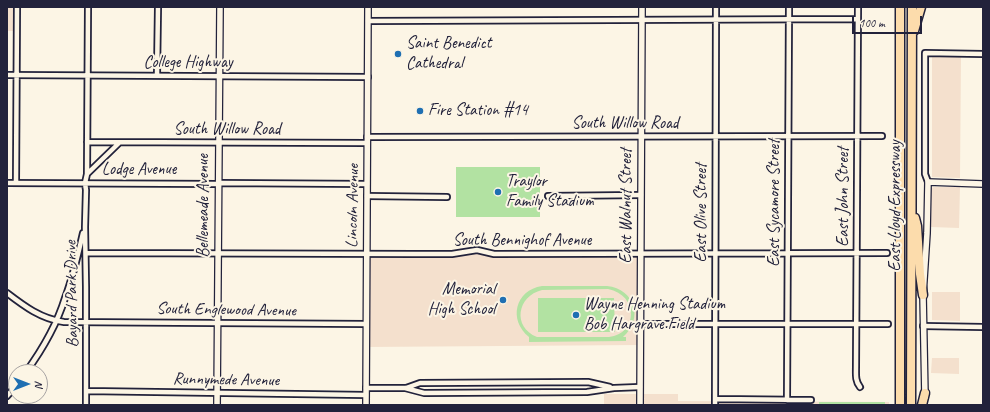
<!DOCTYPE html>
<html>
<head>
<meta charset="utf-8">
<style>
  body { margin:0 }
  #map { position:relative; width:990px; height:412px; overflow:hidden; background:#fcf5e5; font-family:Caveat,sans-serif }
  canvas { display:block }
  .frame { position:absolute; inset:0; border:8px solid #22223b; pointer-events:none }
  .north { position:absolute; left:8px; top:364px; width:40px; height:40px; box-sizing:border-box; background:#fcf5e5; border:1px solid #a5a1a1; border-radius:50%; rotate:90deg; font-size:11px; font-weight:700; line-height:16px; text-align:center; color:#22223b }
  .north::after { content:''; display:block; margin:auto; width:14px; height:18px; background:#1f6fb2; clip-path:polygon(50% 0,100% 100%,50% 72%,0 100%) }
  .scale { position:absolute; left:852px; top:16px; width:70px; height:18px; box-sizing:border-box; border:2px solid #22223b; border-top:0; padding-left:5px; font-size:12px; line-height:14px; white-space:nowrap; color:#22223b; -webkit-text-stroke:3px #fcf5e5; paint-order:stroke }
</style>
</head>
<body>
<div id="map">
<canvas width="990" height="412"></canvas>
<div class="frame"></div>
<div class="north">N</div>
<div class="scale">100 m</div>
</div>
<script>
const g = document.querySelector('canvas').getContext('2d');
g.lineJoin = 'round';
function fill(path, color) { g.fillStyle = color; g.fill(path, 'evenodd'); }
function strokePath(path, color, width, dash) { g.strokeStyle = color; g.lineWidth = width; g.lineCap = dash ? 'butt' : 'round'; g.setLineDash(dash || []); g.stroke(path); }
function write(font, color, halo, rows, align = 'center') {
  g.font = font + ' Caveat,sans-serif'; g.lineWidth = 4; g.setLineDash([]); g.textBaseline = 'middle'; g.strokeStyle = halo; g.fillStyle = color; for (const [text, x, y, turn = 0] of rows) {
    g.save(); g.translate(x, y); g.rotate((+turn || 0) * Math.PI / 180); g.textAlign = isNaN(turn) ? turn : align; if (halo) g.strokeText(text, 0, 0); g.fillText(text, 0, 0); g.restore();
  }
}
const built = new Path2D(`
  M7,7h7l-1,24h-6z
  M932,57h29l-1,121 -28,-1z
  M934,187h26l-1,41 -28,-1v-39z
  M641,253l-1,92 -274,2v-93z
  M932,292h28v29l-28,-1z
  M932,358h27v16l-28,-1z
  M604,394h74v7l211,1v3h-285z`);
const green = new Path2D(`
  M456,167h84v50h-84z
  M542,286h65c28,3 37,33 16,51h3v4l-97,1v-5c-21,-17 -14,-47 13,-51zM608,289c31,6 30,45 1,48h-72c-25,-10 -20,-41 5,-47z
  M538,298h76l1,34h-77z
  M819,402h66v3h-66z`);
const minor = new Path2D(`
  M858,7l-2,359c0,8 -1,15 4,21
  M368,21l489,-2
  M7,75l361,2
  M157,75l1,-68
  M367,137l515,-1
  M87,142l280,1
  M87,174l1,-167
  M928,182l-3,-8v-121l58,1
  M7,183l211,1 2,-1 147,1
  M16,183l1,-176
  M367,196l80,1
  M548,196l93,-1
  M86,253l329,1h37l25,-4 17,4 393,-1
  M7,293c17,13 34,26 57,29l302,2
  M640,324h248
  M923,326l60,1
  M26,372c16,-22 31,-48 39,-74 8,-21 13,-43 18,-65
  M366,388h39l19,5 163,-1 27,-4 26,-1
  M406,388l14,-5 168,-1 22,5
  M86,391l280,4
  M7,396l9,-10
  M715,399l96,1
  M787,400l2,-393
  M86,405v-118l-1,-60 1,-37 -1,-7 2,-9 32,-31
  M715,405l1,-398`);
const tertiary = new Path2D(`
  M925,397l-2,-102 4,-62 1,-51 55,2
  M217,405l3,-398
  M366,405l2,-398
  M640,405l2,-398`);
const motorway = new Path2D(`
  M914,31l7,-24
  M915,218l2,8 3,48 3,21
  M900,405v-398
  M911,405l1,-398
  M922,405l3,-12`);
const markers = [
  [398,54,4,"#1f6fb2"],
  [420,111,4,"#1f6fb2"],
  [498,192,4,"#1f6fb2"],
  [503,300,4,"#1f6fb2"],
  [576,315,4,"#1f6fb2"]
];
const poiNames = [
  ["Saint Benedict",406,44],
  ["Cathedral",406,64],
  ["Fire Station #14",428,111],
  ["Traylor",506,182],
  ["Family Stadium",506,202],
  ["Memorial",495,290,"right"],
  ["High School",495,310,"right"],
  ["Wayne Henning Stadium",584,305],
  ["Bob Hargrave Field",584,325]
];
const streetNames = [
  ["College Highway",188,63],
  ["South Willow Road",625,124],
  ["South Willow Road",227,130],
  ["Lodge Avenue",139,170],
  ["East John Street",844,197,-90],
  ["East Sycamore Street",775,203,-90],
  ["Bellemeade Avenue",204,206,-90],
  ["Lincoln Avenue",353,206,-89],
  ["East Walnut Street",627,206,-90],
  ["East Lloyd Expressway",896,206,-90],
  ["East Olive Street",702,213,-90],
  ["South Bennighof Avenue",522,241],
  ["Bayard Park Drive",72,294,-91],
  ["South Englewood Avenue",226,310,1],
  ["Runnymede Avenue",226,380,1]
];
fill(built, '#f4e0cd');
fill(green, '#b2e2a2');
strokePath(minor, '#22223b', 8);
strokePath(tertiary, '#22223b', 8);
strokePath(motorway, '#22223b', 11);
strokePath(minor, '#fcf5e5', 4.5);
strokePath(tertiary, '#fcf5e5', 5.5);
strokePath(motorway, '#fcdcac', 8);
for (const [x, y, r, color] of markers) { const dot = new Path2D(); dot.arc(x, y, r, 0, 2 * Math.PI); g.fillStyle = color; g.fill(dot); strokePath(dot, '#fcf5e5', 1.5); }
write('17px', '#22223b', '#fcf5e5', poiNames, 'left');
write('17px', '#22223b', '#fcf5e5', streetNames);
</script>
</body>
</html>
